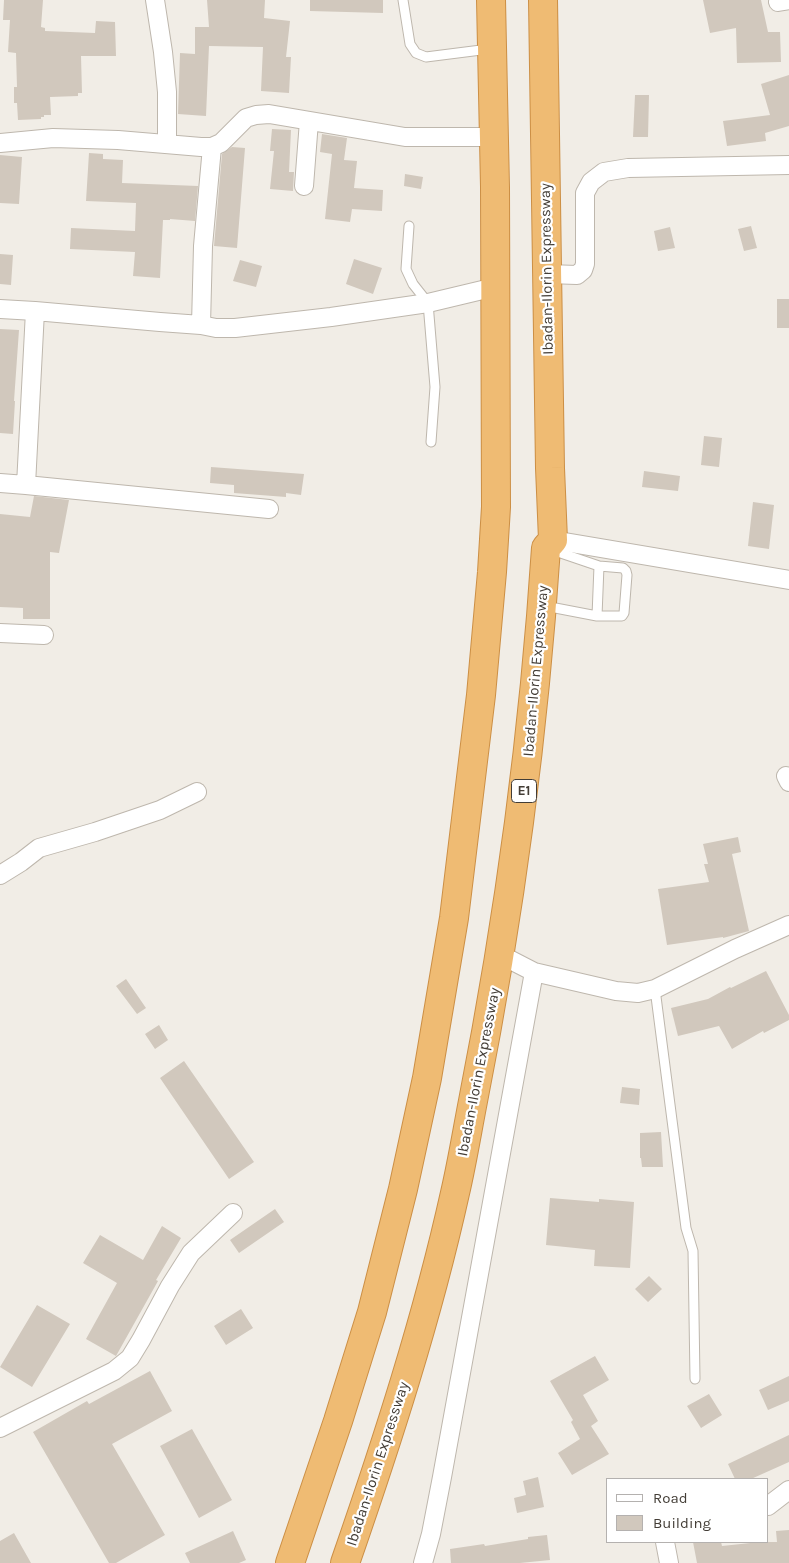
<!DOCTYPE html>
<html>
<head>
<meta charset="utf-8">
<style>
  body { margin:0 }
  #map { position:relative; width:789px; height:1563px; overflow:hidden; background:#f1ede6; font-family:Karla,sans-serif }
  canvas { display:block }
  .legend { position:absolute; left:606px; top:1478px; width:162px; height:65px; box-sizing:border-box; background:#fff; border:1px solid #b4b1af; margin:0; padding:6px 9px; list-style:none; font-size:15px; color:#433d36 }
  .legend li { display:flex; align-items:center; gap:10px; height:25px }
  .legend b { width:25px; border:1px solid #b4b1af }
</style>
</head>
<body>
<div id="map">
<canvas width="789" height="1563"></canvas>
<ul class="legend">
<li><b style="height:6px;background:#fff"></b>Road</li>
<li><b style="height:14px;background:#d1c8bd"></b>Building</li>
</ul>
</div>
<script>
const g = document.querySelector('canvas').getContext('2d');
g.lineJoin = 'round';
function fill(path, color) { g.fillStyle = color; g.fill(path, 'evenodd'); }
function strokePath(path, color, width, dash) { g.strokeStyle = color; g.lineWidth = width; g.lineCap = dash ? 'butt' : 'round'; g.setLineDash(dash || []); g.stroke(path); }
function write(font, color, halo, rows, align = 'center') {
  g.font = font + ' Karla,sans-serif'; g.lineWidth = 4.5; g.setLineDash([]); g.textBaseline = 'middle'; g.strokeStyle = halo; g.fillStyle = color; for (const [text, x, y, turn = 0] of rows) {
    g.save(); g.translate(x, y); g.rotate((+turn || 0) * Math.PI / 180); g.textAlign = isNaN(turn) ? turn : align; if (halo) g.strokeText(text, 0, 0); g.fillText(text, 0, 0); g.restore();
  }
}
const building = new Path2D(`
  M4,0h39l-2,27 4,1v3l50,2 1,-12 19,1 1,34h-35l1,37h-4v3l-28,1 1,18h-7v2h-3v2l-23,1 -1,-17h-3v-16h3l-1,-34 -8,-1 2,-32h-7z
  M207,0h58l-1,18 26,3 -4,36h5l-2,36 -28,-2 2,-44 -54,-1 -3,70 -28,-2 2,-61 15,1v-27h14z
  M310,0h73v13l-73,-2z
  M703,0h58l7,32h12l1,30 -44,1 -1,-35 -26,5z
  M789,75v51l-24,7 1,8 -39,5 -4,-25 47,-6 -9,-31z
  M635,95h14l-1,42h-15z
  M272,129l19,1 -2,42h5l-1,19 -23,-2 4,-38h-4z
  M322,134l25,4 -3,22 13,1 -3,27 29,2 -1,21 -30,-2 -2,13 -25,-3 7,-65 -12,-2z
  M232,147l13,1 -8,100 -23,-2 8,-92z
  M89,153l14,1v5l20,1 -1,23 76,3 -3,35 -25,-2v1h-7l-3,58 -27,-2 2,-24 -65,-3 1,-21 64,3 1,-28 -50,-2z
  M0,155l22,2 -3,47 -19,-1z
  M405,174l18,3 -2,12 -17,-3z
  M751,226l6,22 -13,3 -6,-22z
  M670,227l5,21 -17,3 -4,-20z
  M0,254l13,1 -2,30 -11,-1z
  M354,259l28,9 -9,26 -27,-10z
  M240,260l22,6 -6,21 -23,-6z
  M777,299h12v29h-12z
  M0,329l19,1 -5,71h1l-2,33 -13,-1z
  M704,436l18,2 -3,29 -18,-2z
  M211,467l93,7 -3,21 -15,-2v4l-52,-4v-8l-24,-2z
  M644,471l36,5 -2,15 -36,-4z
  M34,496l35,4 -10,53 -9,-1v67h-27v-11l-23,-1v-93l30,3z
  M753,502l21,3 -5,44 -21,-3z
  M738,837l3,15 -9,2 17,77 -26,7v-1l-56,8 -9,-56 51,-7 -5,-18h4l-5,-20z
  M766,971l23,44v5l-25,13 -1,-2 -31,18 -13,-23 -41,10 -7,-28 37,-9 22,-12 1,1z
  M126,979l20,29 -9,6 -21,-28z
  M159,1025l9,15 -13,9 -10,-15z
  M184,1061l70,101 -25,17 -69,-101z
  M622,1087l18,2 -1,16 -19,-2z
  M661,1132l2,35h-21l-1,-9h-1v-25z
  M550,1198l49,4v-3l35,3 -4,66 -36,-2 1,-16 -49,-5z
  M275,1209l9,13 -45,31 -9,-13z
  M162,1226l19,12 -25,42 2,1 -42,75 -30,-17 31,-56 -34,-20 17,-28 43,25z
  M649,1276l13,13 -14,13 -13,-13z
  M37,1305l33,19 -38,63 -32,-20z
  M241,1309l12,19 -27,17 -12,-19z
  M595,1356l14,24 -26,15 15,26 -7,5 18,28 -37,21 -14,-22 22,-14 -9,-17 2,-2 -23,-39z
  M150,1371l22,40 -60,33 53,91 -49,28h-7l-76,-131 54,-31 2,3z
  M789,1376v25l-21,9 -9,-20z
  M709,1394l13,21 -21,13 -14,-22z
  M192,1429l40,71 -33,18 -39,-72z
  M789,1435v27l-38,17h-16l-7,-15z
  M538,1477l6,30 -27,6 -3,-15 12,-3 -3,-14z
  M789,1530v33h-92l-4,-21h28l1,4 38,-4h17l-1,-11z
  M233,1531l13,29 -7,3h-49l-5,-10z
  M14,1533l17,30h-31v-22z
  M547,1535l3,25 -30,3h-69l-1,-14 34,-5 1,2 43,-7v-2z`);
const service = new Path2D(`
  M403,0l7,44 6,9 10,4 63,-8
  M409,226l-3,43 7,15 15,19 7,84 -4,55
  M545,606l52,10 2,-50 -50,-17
  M597,616h25l2,-3 3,-38 -1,-4 -3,-3 -24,-2
  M655,989l31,239 7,23 2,128`);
const minor = new Path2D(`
  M155,0l8,52 4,40v52
  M778,2l11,-2
  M0,143l53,-5 65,2 83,7h11l9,-4 25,-25 10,-3 13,-1 136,23h89
  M304,186l5,-65
  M548,274l29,1 6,-5 2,-6v-71l6,-11 13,-10 24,-4 161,-3
  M0,309l35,2 125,11 41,3 15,3h19l96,-11 97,-14 67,-16
  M201,325l2,-79 9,-99
  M0,483l26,2 9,-174
  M26,485l243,24
  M553,540l236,40
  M0,633l44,2
  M786,776l3,6
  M0,875l21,-13 18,-14 56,-16 65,-22 37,-18
  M501,955l33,17 82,19 22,2 17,-4 80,-40 54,-24
  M0,1428l114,-57 16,-13 11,-18 29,-54 21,-33 42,-40
  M768,1506l21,-16
  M665,1542l4,21
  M423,1563l8,-29 11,-57 92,-505`);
const motorway = new Path2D(`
  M290,1563l48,-142 34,-109 31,-123 24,-111 27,-160 27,-223 11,-123 4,-65 -1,-320 -4,-187
  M345,1563c42,-121 82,-244 110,-370 7,-30 12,-61 18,-92 36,-182 61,-367 73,-553l7,-8 -3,-72 -7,-468`);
const shields = [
  [524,791,25]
];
const shieldNames = [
  ["E1",524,791]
];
const streetNames = [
  ["Ibadan-Ilorin Expressway",547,269,-91],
  ["Ibadan-Ilorin Expressway",536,671,-85],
  ["Ibadan-Ilorin Expressway",479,1072,-79],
  ["Ibadan-Ilorin Expressway",378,1464,-72]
];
fill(building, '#d1c8bd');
strokePath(service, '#beb7ad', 11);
strokePath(minor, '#beb7ad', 20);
strokePath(motorway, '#cc8f45', 30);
strokePath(service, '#fff', 9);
strokePath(minor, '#fff', 18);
strokePath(motorway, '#efbb73', 28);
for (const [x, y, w] of shields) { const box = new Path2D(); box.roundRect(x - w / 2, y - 11.5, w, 23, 4); g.fillStyle = '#fff'; g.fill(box); strokePath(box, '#433d36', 1); }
write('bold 14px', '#433d36', null, shieldNames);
write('15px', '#433d36', '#fff', streetNames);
</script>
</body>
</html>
